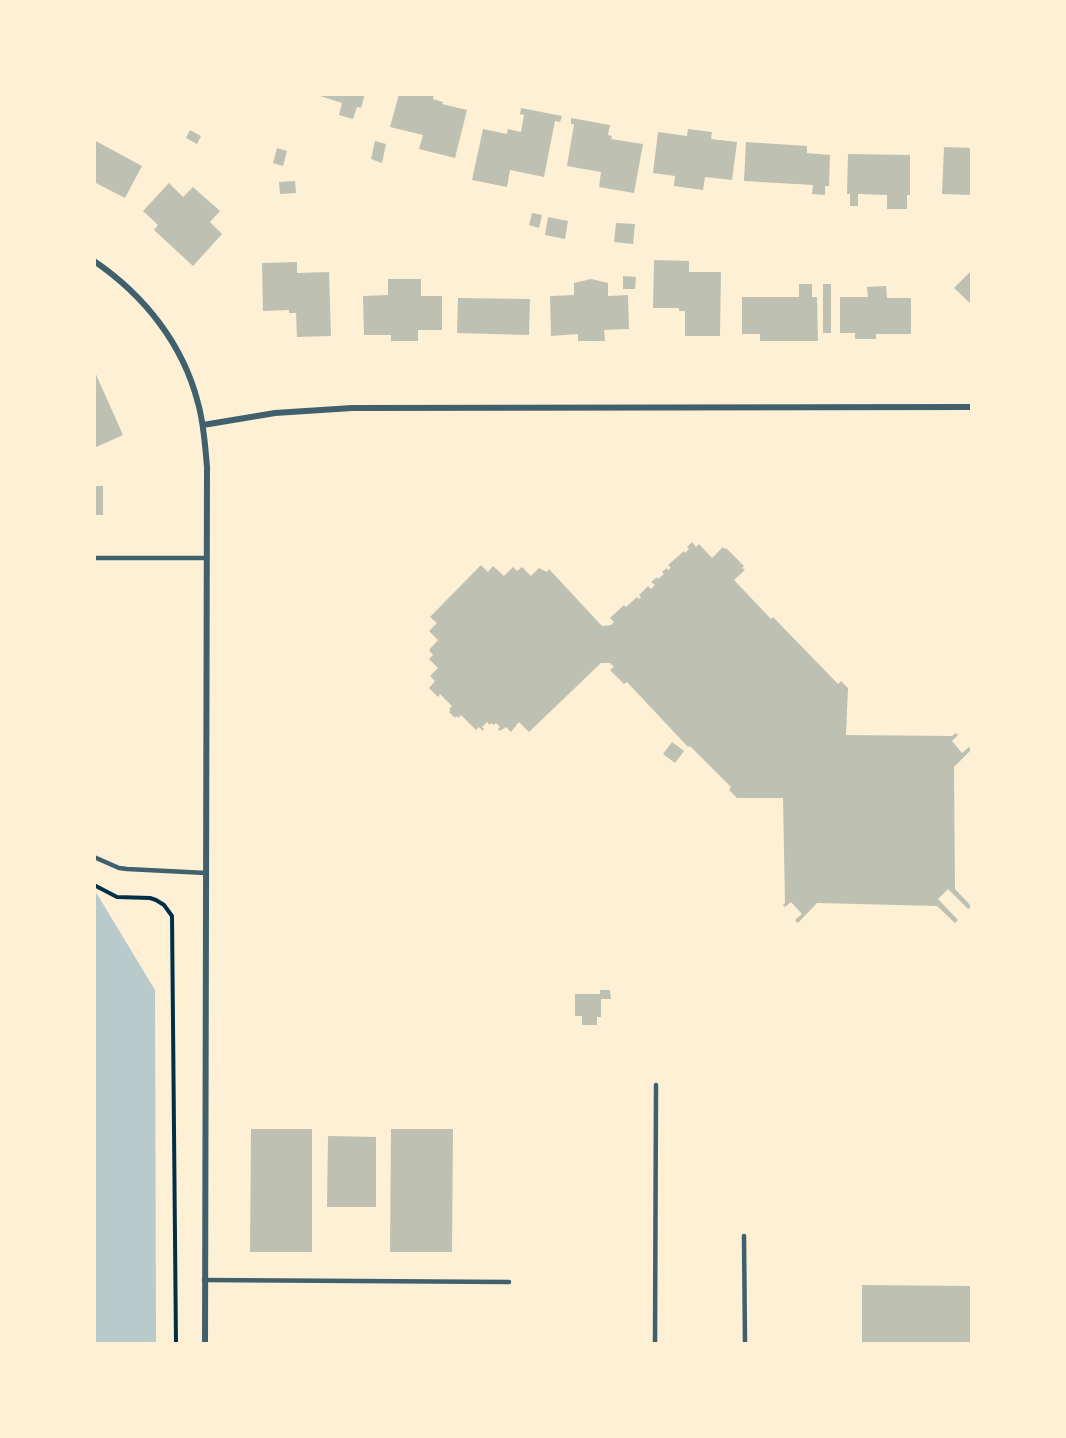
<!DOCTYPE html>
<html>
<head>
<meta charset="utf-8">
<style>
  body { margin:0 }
  #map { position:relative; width:1066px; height:1438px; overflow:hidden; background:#fdf0d5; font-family:Arial,sans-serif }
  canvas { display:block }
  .frame { position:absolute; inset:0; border:96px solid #fdf0d5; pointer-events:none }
</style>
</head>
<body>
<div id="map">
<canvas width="1066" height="1438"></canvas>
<div class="frame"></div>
</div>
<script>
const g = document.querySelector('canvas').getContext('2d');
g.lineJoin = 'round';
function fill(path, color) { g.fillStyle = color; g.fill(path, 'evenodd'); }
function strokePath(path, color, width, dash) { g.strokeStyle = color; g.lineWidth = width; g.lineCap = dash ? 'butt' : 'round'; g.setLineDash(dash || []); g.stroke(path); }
const green = new Path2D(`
  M95,892l2,2 58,96 1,353h-61z`);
const building = new Path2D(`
  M314,94h51l-4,14 -4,-1 -4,12 -14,-4 3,-12z
  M399,94h35l-1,5 10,3 -1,2 25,6 -12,48 -36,-9 4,-14 -33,-8z
  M521,108l41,8 -2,6 -5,-1 -11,56 -34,-7 -3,17 -35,-7 11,-51 24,5 1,-5 13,3 3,-17 -4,-1z
  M571,118l39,7 -2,10 4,1 -1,3 32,5 -9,49 -35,-6 2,-15 -34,-6 7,-42h-3z
  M688,129l24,3 -1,7 26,3 -5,38 -27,-3 -2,13 -29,-4 1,-10 -22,-3 5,-41 29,4z
  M190,130l11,6 -4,8 -11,-6z
  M94,140l48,26 -17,32 -31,-16z
  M375,141l11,3 -4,19 -11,-4z
  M746,142l61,4v7l23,2 -1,31h-4v9l-13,-1 1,-9 -69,-4z
  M944,147l28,1v47l-30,-1z
  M277,148l10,3 -4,15 -10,-3z
  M848,154l62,1v40h-3v14h-20v-14l-29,-1v12h-8v-12h-3z
  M295,181l1,12 -16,1 -1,-12z
  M169,183l14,14 10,-10 27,24 -10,11 12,12 -29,32 -39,-36 4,-5 -15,-14z
  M532,213l10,2 -3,13 -10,-3z
  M548,217l20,4 -3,18 -20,-4z
  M616,223l19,1 -2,20 -19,-2z
  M654,260l35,1v11h32l-1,64h-35v-25h-6v-3h-26z
  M297,262v11l32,-1 2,64 -34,1 -1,-24h-7v-3l-26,1 -1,-48z
  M972,270v35l-18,-17z
  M623,276l13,1 -1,12h-12z
  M388,279h33v17h21v34h-24v11h-27v-6h-27l-1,-39 25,-1z
  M591,279l17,4v13l20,-1 1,34 -25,1 1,11h-27v-7l-27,2 -1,-40 24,-1v-12z
  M799,284h13v13h5l1,44h-58v-7h-18v-37h57z
  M823,284h8v49h-8z
  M886,286l1,12h24v36h-35v5h-21v-6h-15v-36h28l-1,-10z
  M458,298l72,1 -1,36 -72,-2z
  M94,370l29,65 -29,13z
  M94,486h9v29h-9z
  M692,542l4,5 3,-3 13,14 11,-11 2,2 1,-1 18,18 -2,2 3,2 -11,10 37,39 2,-2 65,67 3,-3 7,7 -2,47 106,1 4,-3 2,2 -6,6 10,12 7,-6 2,3 -17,17 1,122 17,18 -4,2 -20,-20 -10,10 20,21 -3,3 -18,-17 -120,-3 -19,20 -3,-3 7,-6 -11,-12 -6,5 -2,-2 2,-2 -2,-105h-46l-8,-8 2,-3 -41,-41 -2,1 -61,-65 -3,2 -14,-14 4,-3 -4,-4h-9l-72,69 -10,-10 -8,10 -5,-5 -6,4 -2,-2 2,-2 -4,-4 -2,2 -3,-2 -1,2 -3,-3 -5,5 2,2 -1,2 -4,-4 -3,3 -15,-15 -3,3 -2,-2 -1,2 -6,-6 2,-2 -2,-1 3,-3 -12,-12 -2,3 -9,-9 6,-7 -5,-5 8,-8 -9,-9 4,-4 -4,-5 9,-10 -9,-9 8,-8 -7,-6 51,-52 7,7 5,-6 11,10 9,-9 4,4 5,-4 9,9 8,-8 8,4 2,-3 53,57 9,-1 3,-3 -4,-4 14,-13 2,2 11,-10 2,2 2,-2 -2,-2 9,-9 3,3 4,-4 -4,-3 6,-5 1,2 6,-5 -2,-2 5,-4 1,2 3,-2 -3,-3 16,-14 1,2 4,-4 -2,-2z
  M672,742l12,9 -9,12 -12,-9z
  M600,990h10l1,9h-10v18h-4v8h-15v-9h-7v-22h25z
  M251,1129h61v123h-62z
  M391,1129h62l-1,123h-62z
  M328,1136l48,1v70h-49z
  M862,1285l110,1v58h-110z`);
const path = new Path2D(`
  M94,885l23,12 33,1 6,2 8,5 8,11 4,428`);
const service = new Path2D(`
  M94,558h113
  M94,857l25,11 8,1 79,4
  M744,1236l1,108
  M204,1280l305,2
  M655,1344l1,-259`);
const minor = new Path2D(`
  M94,261c50,34 89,83 104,142 6,21 7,42 9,64l-2,877
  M203,425l72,-12 77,-5 620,-1`);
fill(green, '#b9caca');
fill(building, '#bec0b2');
strokePath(path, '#003049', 4);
strokePath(service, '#3f606c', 4.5);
strokePath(minor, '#3f606c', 6);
</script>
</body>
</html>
